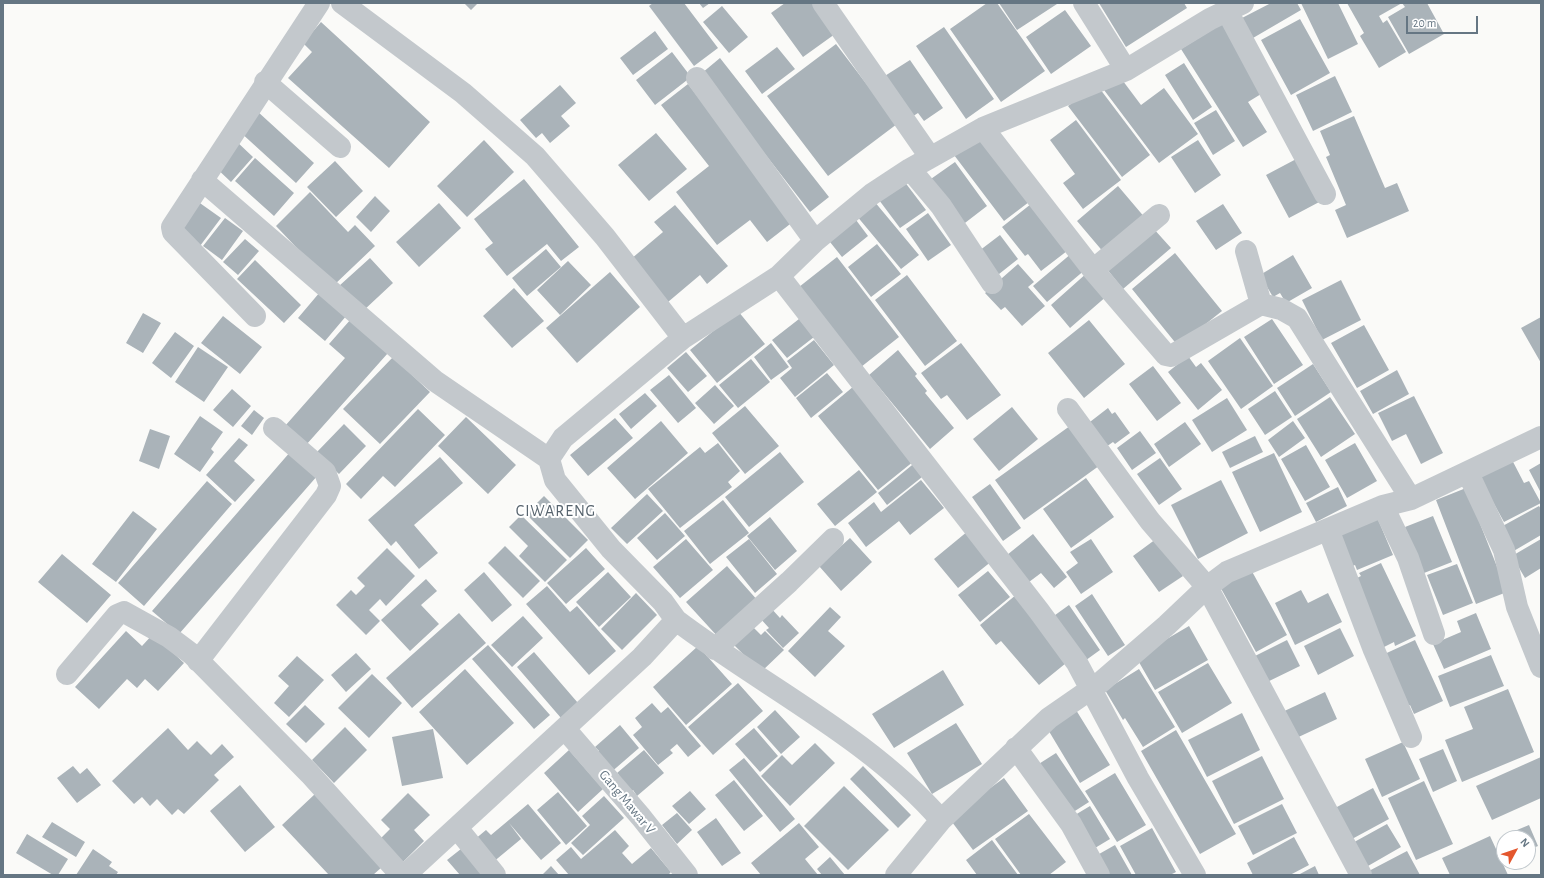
<!DOCTYPE html>
<html>
<head>
<meta charset="utf-8">
<style>
	body { margin:0 }
	#map { position:relative; width:1544px; height:878px; overflow:hidden; background:#fafaf8; font-family:"Alegreya Sans",sans-serif }
	canvas { display:block }
	.frame { position:absolute; inset:0; border:4px solid #657683; pointer-events:none }
	.north { position:absolute; left:1496px; top:830px; width:40px; height:40px; box-sizing:border-box; background:#fff; border:1px solid #c1c8cd; border-radius:50%; rotate:50deg; font-size:11px; font-weight:700; line-height:16px; text-align:center; color:#657683 }
	.north::after { content:''; display:block; margin:auto; width:14px; height:18px; background:#e4572e; clip-path:polygon(50% 0,100% 100%,50% 72%,0 100%) }
	.scale { position:absolute; left:1406px; top:16px; width:72px; height:18px; box-sizing:border-box; border:2px solid #657683; border-top:0; padding-left:5px; font-size:12px; line-height:14px; white-space:nowrap; color:#657683; -webkit-text-stroke:3px #fff; paint-order:stroke }
</style>
</head>
<body>
<div id="map">
<canvas width="1544" height="878"></canvas>
<div class="frame"></div>
<div class="north">N</div>
<div class="scale">20 m</div>
</div>
<script>
const context = document.querySelector('canvas').getContext('2d');
context.lineJoin = 'round';
function fill(path, color) {
  context.fillStyle = color;
  context.fill(path, 'evenodd');
}
function trace(path, color, width, dash) {
  context.strokeStyle = color;
  context.lineWidth = width;
  context.lineCap = dash ? 'butt' : 'round';
  context.setLineDash(dash || []);
  context.stroke(path);
}
function write(font, color, halo, rows, align = 'center') {
  context.font = font + ' "Alegreya Sans",sans-serif';
  context.lineWidth = 4;
  context.setLineDash([]);
  context.textBaseline = 'middle';
  context.strokeStyle = halo;
  context.fillStyle = color;
  for (const [text, x, y, turn = 0] of rows) {
    context.save();
    context.translate(x, y);
    context.rotate((+turn || 0) * Math.PI / 180);
    context.textAlign = isNaN(turn) ? turn : align;
    if (halo) context.strokeText(text, 0, 0);
    context.fillText(text, 0, 0);
    context.restore();
  }
}
fill(new Path2D(`
	M464 3H478L471 10Z
	M653 3H684L718 48 694 66 649 6Z
	M699 3H710L703 8Z
	M785 3H813L835 34 803 57 771 13Z
	M987 3H997L1045 71 1001 102 950 29Z
	M999 3H1057V4L1017 30Z
	M1099 3H1184L1187 8 1126 47Z
	M1271 3H1297L1301 10 1253 38 1242 18Z
	M1301 3H1338L1358 44 1328 59Z
	M1347 3H1402L1379 16 1383 23 1387 20 1406 52 1379 68 1360 36 1364 33Z
	M1402 3H1427L1444 34 1409 54 1388 17 1405 7Z
	M722 6 748 37 729 53 703 22Z
	M1065 10 1091 46 1051 74 1026 37Z
	M1300 19 1330 73 1291 95 1261 40Z
	M321 22 430 122 389 168 288 78 312 52 303 43Z
	M1223 23 1266 91 1248 102 1267 132 1243 147 1181 49Z
	M944 27 994 99 966 119 916 46Z
	M655 31 668 49 633 75 620 58Z
	M836 44 897 124 828 176 767 96Z
	M777 47 795 69 762 94 745 71Z
	M672 52 691 77 655 105 636 80Z
	M720 58 829 197 810 212 702 73Z
	M910 60 943 108 924 121 918 113 907 120 880 79Z
	M1184 63 1212 107 1193 120 1165 75Z
	M1335 76 1352 112 1313 131 1296 95Z
	M1120 77 1141 105 1164 88 1198 134 1159 163 1104 90Z
	M688 84 794 221 767 242 750 220 717 245 676 192 709 166 661 105Z
	M560 85 576 103 561 116 570 126 550 143 542 133 536 138 520 120Z
	M1097 85 1150 155 1122 177 1068 106Z
	M1216 110 1235 141 1213 155 1194 123Z
	M257 111 314 163 296 183 239 131Z
	M1354 116 1385 188 1397 183 1409 211 1347 238 1335 210 1346 205 1326 157 1330 155 1320 131Z
	M1076 120 1121 180 1083 209 1063 183 1075 174 1050 140Z
	M656 133 687 169 649 201 618 165Z
	M979 136 1029 202 1004 221 954 155Z
	M235 140 253 157 231 182 213 165Z
	M484 140 514 172 467 217 437 186Z
	M1198 140 1221 175 1195 193 1171 157Z
	M1300 157 1323 200 1289 218 1266 175Z
	M255 158 294 193 274 216 235 181Z
	M335 161 363 191 336 217 307 187Z
	M955 162 987 206 961 226 928 181Z
	M524 179 579 247 561 261 547 244 507 276 485 249 493 243 474 219Z
	M904 181 926 210 900 228 879 200Z
	M1118 186 1146 219 1105 254 1077 221Z
	M310 192 348 232 355 225 375 246 333 286 276 226Z
	M375 196 390 211 371 232 356 217Z
	M197 201 221 218 200 246 177 228Z
	M874 201 919 255 901 269 856 215Z
	M439 203 461 228 419 267 396 242Z
	M1031 204 1067 251 1041 271 1028 254 1025 256 1002 227Z
	M1223 204 1242 233 1216 250 1196 221Z
	M675 205 728 266 707 284 700 275 668 302 631 259 663 232 654 222Z
	M928 213 951 245 928 261 906 229Z
	M853 216 868 236 842 257 826 237Z
	M225 218 243 231 222 260 203 246Z
	M1153 228 1171 248 1123 289 1106 268Z
	M1000 235 1018 259 994 278 975 254Z
	M245 239 259 251 238 275 223 262Z
	M877 244 901 274 871 297 848 267Z
	M546 249 561 267 527 296 512 278Z
	M1072 253 1086 269 1047 302 1033 286Z
	M1175 253 1222 311 1178 346 1132 289Z
	M1293 255 1312 288 1286 303 1280 293 1273 297 1260 275Z
	M837 257 899 337 861 367 799 287Z
	M370 258 393 283 363 311 339 286Z
	M255 260 301 305 284 323 237 279Z
	M568 261 591 285 560 315 537 290Z
	M1018 264 1034 282 1028 287 1045 306 1022 326 1005 307 1001 310 985 293Z
	M610 272 640 307 577 363 546 328Z
	M1088 272 1108 295 1070 328 1051 305Z
	M907 275 957 341 925 366 875 300Z
	M1341 280 1361 320 1322 340 1302 300Z
	M514 288 544 321 512 348 483 316Z
	M320 292 347 315 325 341 298 318Z
	M738 311 765 344 717 383 690 350Z
	M143 313 161 323 143 353 126 343Z
	M223 316 262 347 240 374 201 343Z
	M1541 317V363L1521 328Z
	M351 319 388 353 306 445 285 426 345 358 329 344Z
	M799 319 814 337 787 358 772 340Z
	M1272 319 1303 365 1274 384 1244 337Z
	M1089 320 1125 364 1084 398 1048 353Z
	M1364 325 1389 370 1357 388 1331 343Z
	M175 332 194 346 171 378 152 363Z
	M1240 338 1273 386 1241 409 1208 361Z
	M814 340 834 365 795 397 780 378 792 368 787 361Z
	M771 343 789 367 771 380 754 357Z
	M961 343 1001 395 967 420 947 395 941 399 921 373Z
	M198 347 228 367 204 402 175 382Z
	M898 350 917 374 915 376 927 391 925 393 954 428 930 449 869 375Z
	M686 352 707 376 688 392 667 368Z
	M1188 356 1196 367 1201 363 1222 390 1198 410 1168 372Z
	M393 357 430 392 380 444 343 409Z
	M751 359 770 382 738 408 719 385Z
	M1313 364 1331 392 1295 416 1277 388Z
	M1153 366 1181 403 1157 421 1129 384Z
	M1397 370 1409 394 1373 414 1360 391Z
	M827 373 843 392 811 418 796 398Z
	M669 375 696 408 678 423 650 390Z
	M715 385 734 406 714 424 695 403Z
	M854 386 914 461 878 490 818 416Z
	M232 389 251 406 233 427 213 410Z
	M1275 391 1292 417 1265 435 1248 409Z
	M645 393 657 406 631 429 619 414Z
	M1414 396 1443 453 1421 464 1406 434 1392 441 1378 413Z
	M1330 397 1355 434 1321 457 1297 419Z
	M1227 398 1247 430 1212 452 1192 420Z
	M745 406 779 446 745 474 712 433Z
	M1012 407 1038 439 999 471 973 439Z
	M1108 408 1112 414 1115 412 1130 433 1115 444 1113 442 1103 449 1086 425Z
	M418 409 445 435 395 487 383 476 361 499 346 484Z
	M254 410 264 418 252 435 241 426Z
	M200 416 223 432 211 449 214 452 200 472 174 454Z
	M466 417 516 465 488 494 438 446Z
	M615 418 633 438 588 476 570 455Z
	M661 421 688 453 635 499 607 468Z
	M1293 421 1305 438 1279 457 1268 440Z
	M1185 422 1201 444 1169 467 1154 444Z
	M1074 423 1103 463 1024 520 995 480Z
	M344 424 366 446 339 474 316 453Z
	M150 429 170 436 159 469 139 461Z
	M1140 431 1156 453 1132 470 1117 448Z
	M1255 436 1263 452 1230 468 1222 452Z
	M239 438 248 445 234 461 255 480 235 502 206 475Z
	M718 443 740 471 728 482 732 487 680 528 648 489 700 447 705 453Z
	M1355 443 1377 481 1347 498 1325 460Z
	M1306 445 1330 487 1305 501 1281 459Z
	M291 451 318 475 179 634 152 611Z
	M780 452 804 482 749 527 725 497Z
	M1274 453 1302 512 1260 532 1232 472Z
	M1510 456 1524 483 1529 481 1541 503 1504 522 1477 473Z
	M440 457 463 483 414 525 438 553 419 569 396 541 391 546 368 520Z
	M1160 458 1182 489 1159 505 1137 474Z
	M917 461 927 473 887 505 878 493Z
	M1541 463V493L1529 470Z
	M859 470 877 492 835 526 817 504Z
	M1086 478 1114 517 1071 548 1043 509Z
	M921 480 944 508 910 535 899 521 866 547 848 523 874 502 881 512Z
	M1221 480 1248 533 1198 559 1171 505Z
	M207 481 232 504 144 606 118 583Z
	M990 484 1021 528 1003 541 972 497Z
	M1338 487 1347 506 1316 522 1306 503Z
	M1466 488 1507 592 1476 604 1436 500Z
	M647 494 663 511 627 544 611 528Z
	M544 496 588 540 570 558 526 514Z
	M723 500 749 533 710 564 684 531Z
	M1539 506 1541 509V535L1512 552 1499 528Z
	M133 511 157 529 116 582 92 564Z
	M665 513 685 536 657 560 637 538Z
	M521 515 567 560 545 582 519 556 528 546 509 527Z
	M1433 516 1452 562 1424 573 1405 527Z
	M770 517 797 551 775 570 747 536Z
	M1377 517 1393 555 1357 570 1355 565 1348 568 1334 534Z
	M968 531 992 561 958 588 934 559Z
	M1033 534 1067 577 1054 588 1041 573 1029 582 1007 555Z
	M850 538 872 562 841 591 819 566Z
	M686 539 713 570 680 598 653 567Z
	M749 539 777 574 755 593 726 557Z
	M1091 539 1113 572 1081 594 1066 572 1078 563 1070 552Z
	M1156 539 1183 576 1159 592 1133 556Z
	M1541 539V568L1525 578 1512 556Z
	M505 546 540 581 523 598 488 563Z
	M387 548 415 576 386 606 380 599 369 610 380 621 366 635 336 605 351 590 356 595 365 586 357 578Z
	M586 548 605 569 566 604 547 583Z
	M62 554 111 595 87 623 38 582Z
	M1381 563 1416 636 1395 646 1394 642 1384 647 1353 580 1361 576 1359 573Z
	M1457 564 1473 603 1443 615 1427 575Z
	M727 566 759 602 719 638 686 602Z
	M1249 566 1287 635 1256 652 1218 583Z
	M988 571 1010 597 980 622 958 595Z
	M484 572 512 605 492 622 464 590Z
	M608 572 631 597 599 627 576 602Z
	M426 579 437 591 421 605 439 624 410 651 381 620Z
	M547 586 570 612 577 606 616 651 589 675 526 604Z
	M1301 590 1308 603 1328 593 1342 622 1295 645 1275 603Z
	M636 593 657 615 622 650 601 629Z
	M1017 594 1071 659 1039 685 1001 641 996 645 980 625Z
	M1092 594 1125 645 1108 656 1075 606Z
	M1069 605 1100 650 1082 663 1051 618Z
	M770 607 780 618 782 615 799 633 783 648 766 630 769 628 759 617Z
	M830 607 841 617 828 631 845 646 815 677 788 651Z
	M459 613 486 643 412 708 386 678Z
	M1476 613 1491 649 1444 669 1433 644 1461 632 1457 621Z
	M523 616 543 638 512 667 491 645Z
	M752 626 761 635 765 631 784 650 761 672 734 645Z
	M1189 626 1208 660 1155 690 1136 657Z
	M1340 628 1354 656 1318 675 1304 646Z
	M126 631 142 646 153 634 184 663 158 691 145 679 137 688 127 679 99 709 75 687Z
	M1287 640 1300 666 1261 685 1249 659Z
	M1415 640 1443 701 1414 714 1410 705 1402 709 1378 657Z
	M488 645 550 715 534 729 472 659Z
	M698 646 732 684 686 725 653 687Z
	M534 652 578 703 561 718 517 667Z
	M356 653 371 669 346 692 331 675Z
	M1491 655 1504 686 1450 707 1438 676Z
	M297 656 324 680 289 717 274 703 289 686 278 676Z
	M1208 663 1232 703 1182 733 1158 692Z
	M465 669 514 723 467 765 419 712Z
	M1139 669 1175 727 1143 747 1125 718 1123 720 1105 690Z
	M943 670 964 705 894 748 872 714Z
	M372 674 402 703 369 738 338 708Z
	M738 683 763 711 713 755 688 727Z
	M1508 689 1534 752 1462 782 1445 740 1473 729 1464 707Z
	M1325 692 1337 719 1290 741 1278 714Z
	M652 703 661 713 668 707 701 746 688 757 677 744 670 750 673 753 658 765 633 735 642 727 635 718Z
	M305 705 325 724 306 743 286 724Z
	M775 710 800 737 781 754 757 727Z
	M1076 710 1110 765 1080 783 1047 728Z
	M1242 713 1260 750 1207 777 1188 740Z
	M956 723 982 764 932 794 907 753Z
	M620 725 639 748 609 774 594 756 599 751 595 747Z
	M345 727 367 750 334 783 312 760Z
	M168 728 188 750 197 741 211 755 222 744 234 757 214 775 219 780 184 814 178 809 172 815 157 799 150 806 142 797 134 804 112 781Z
	M754 728 778 756 760 772 735 744Z
	M433 729 443 778 402 786 392 737Z
	M1176 730 1236 834 1200 854 1141 751Z
	M1403 742 1420 779 1382 797 1365 759Z
	M815 743 835 763 790 806 761 776 782 755 792 765Z
	M1443 749 1457 781 1433 792 1419 759Z
	M569 750 603 789 578 812 544 773Z
	M644 750 664 773 637 796 633 790 626 796 613 780 619 775 617 773Z
	M1056 753 1089 802 1067 816 1034 767Z
	M1262 756 1284 799 1234 824 1212 781Z
	M1541 757V798L1492 820 1476 786Z
	M744 758 795 819 780 832 729 770Z
	M73 766 80 774 87 768 101 785 77 803 57 778Z
	M863 766 911 815 898 828 850 779Z
	M1115 773 1146 825 1117 842 1085 791Z
	M1004 778 1028 811 973 850 949 818Z
	M734 780 763 816 744 831 715 795Z
	M1424 781 1453 844 1416 860 1388 798Z
	M240 785 275 827 245 852 210 811Z
	M844 786 889 830 848 870 804 826Z
	M1373 788 1389 819 1352 839 1335 808Z
	M690 791 706 809 689 824 672 806Z
	M558 792 587 826 566 845 537 810Z
	M408 793 430 815 414 830 424 841 403 862 380 839 390 829 381 820Z
	M315 794 382 867 373 875H329L282 825Z
	M604 796 624 818 583 855 571 843 590 825 582 816Z
	M528 804 561 843 541 860 509 823 521 839 492 863 474 840 486 830 491 835Z
	M1282 804 1297 833 1253 855 1238 826Z
	M1090 806 1110 839 1090 851 1070 818Z
	M677 813 692 830 677 844 662 825Z
	M1029 814 1066 862 1049 875H1021L995 839Z
	M716 818 741 853 722 866 697 832Z
	M52 822 85 842 76 857 42 837Z
	M799 823 819 847 805 859 818 875H761L751 863Z
	M1387 824 1401 847 1361 870 1347 846Z
	M1529 825 1538 846 1528 850V838H1506L1505 835Z
	M1152 828 1176 872 1170 875H1136L1120 846Z
	M615 830 629 846 622 853 632 864 651 848 671 872 668 875H569L556 860 571 847 581 859Z
	M27 834 68 859 58 875H53L16 853Z
	M1490 836 1508 875H1450L1442 858Z
	M1294 837 1309 865 1290 875H1253L1247 863Z
	M992 840 1018 875H977L966 860Z
	M466 845 491 875H460L447 860Z
	M1115 845 1132 875H1102L1092 858Z
	M93 849 112 862 109 866 118 872 116 875H76Z
	M1407 851 1420 875H1366L1365 873Z
	M830 857 845 875H822L817 869Z
	M551 866 559 875H542Z
	M1315 866 1319 875H1298Z`), '#aab3b9');
trace(new Path2D(`
	M342 3 463 93 535 156 605 237 683 338
	M823 3 930 157
	M1084 3 1126 70
	M1227 11 1325 194
	M697 78 815 241
	M265 82 340 147
	M983 128 1093 270 1166 355 1171 356 1261 304 1281 309 1297 318 1411 499
	M910 169 941 206 992 283
	M202 180 435 381 549 459
	M1246 251 1261 304
	M1093 270 1159 215
	M779 276 1039 611 1077 663 1138 778 1195 875
	M255 316 173 232 172 227 319 3
	M1068 409 1150 521 1207 587 1361 875
	M1468 473 1504 550 1517 607 1541 667
	M1383 506 1408 558 1434 634
	M1328 529 1374 650 1411 737
	M676 620C763 686 870 738 941 820
	M715 649 789 582 833 539
	M198 661 326 495 330 486 325 472 274 428
	M67 674 117 615 124 612 169 637 193 655 310 774 401 875
	M565 729 641 817 687 875
	M1016 748 1071 824 1099 875
	M457 828 495 875
	M405 875 642 657 676 620 663 602 611 549 555 480 549 459 563 438 683 338 779 276 815 241 872 194 910 169 983 128 1126 70 1210 19 1243 3
	M896 875 941 820 1049 718 1101 682 1167 625 1207 587 1227 572 1383 506 1411 499 1541 437`), '#c3c8cc', 22);
write('14px', '#657683', '#fff', [
	["Gang Mawar V",627,802,50]
]);
context.letterSpacing = '1px';
write('16px', '#57646e', '#fff', [
	["CIWARENG",556,511]
]);
context.letterSpacing = '0px';
</script>
</body>
</html>
